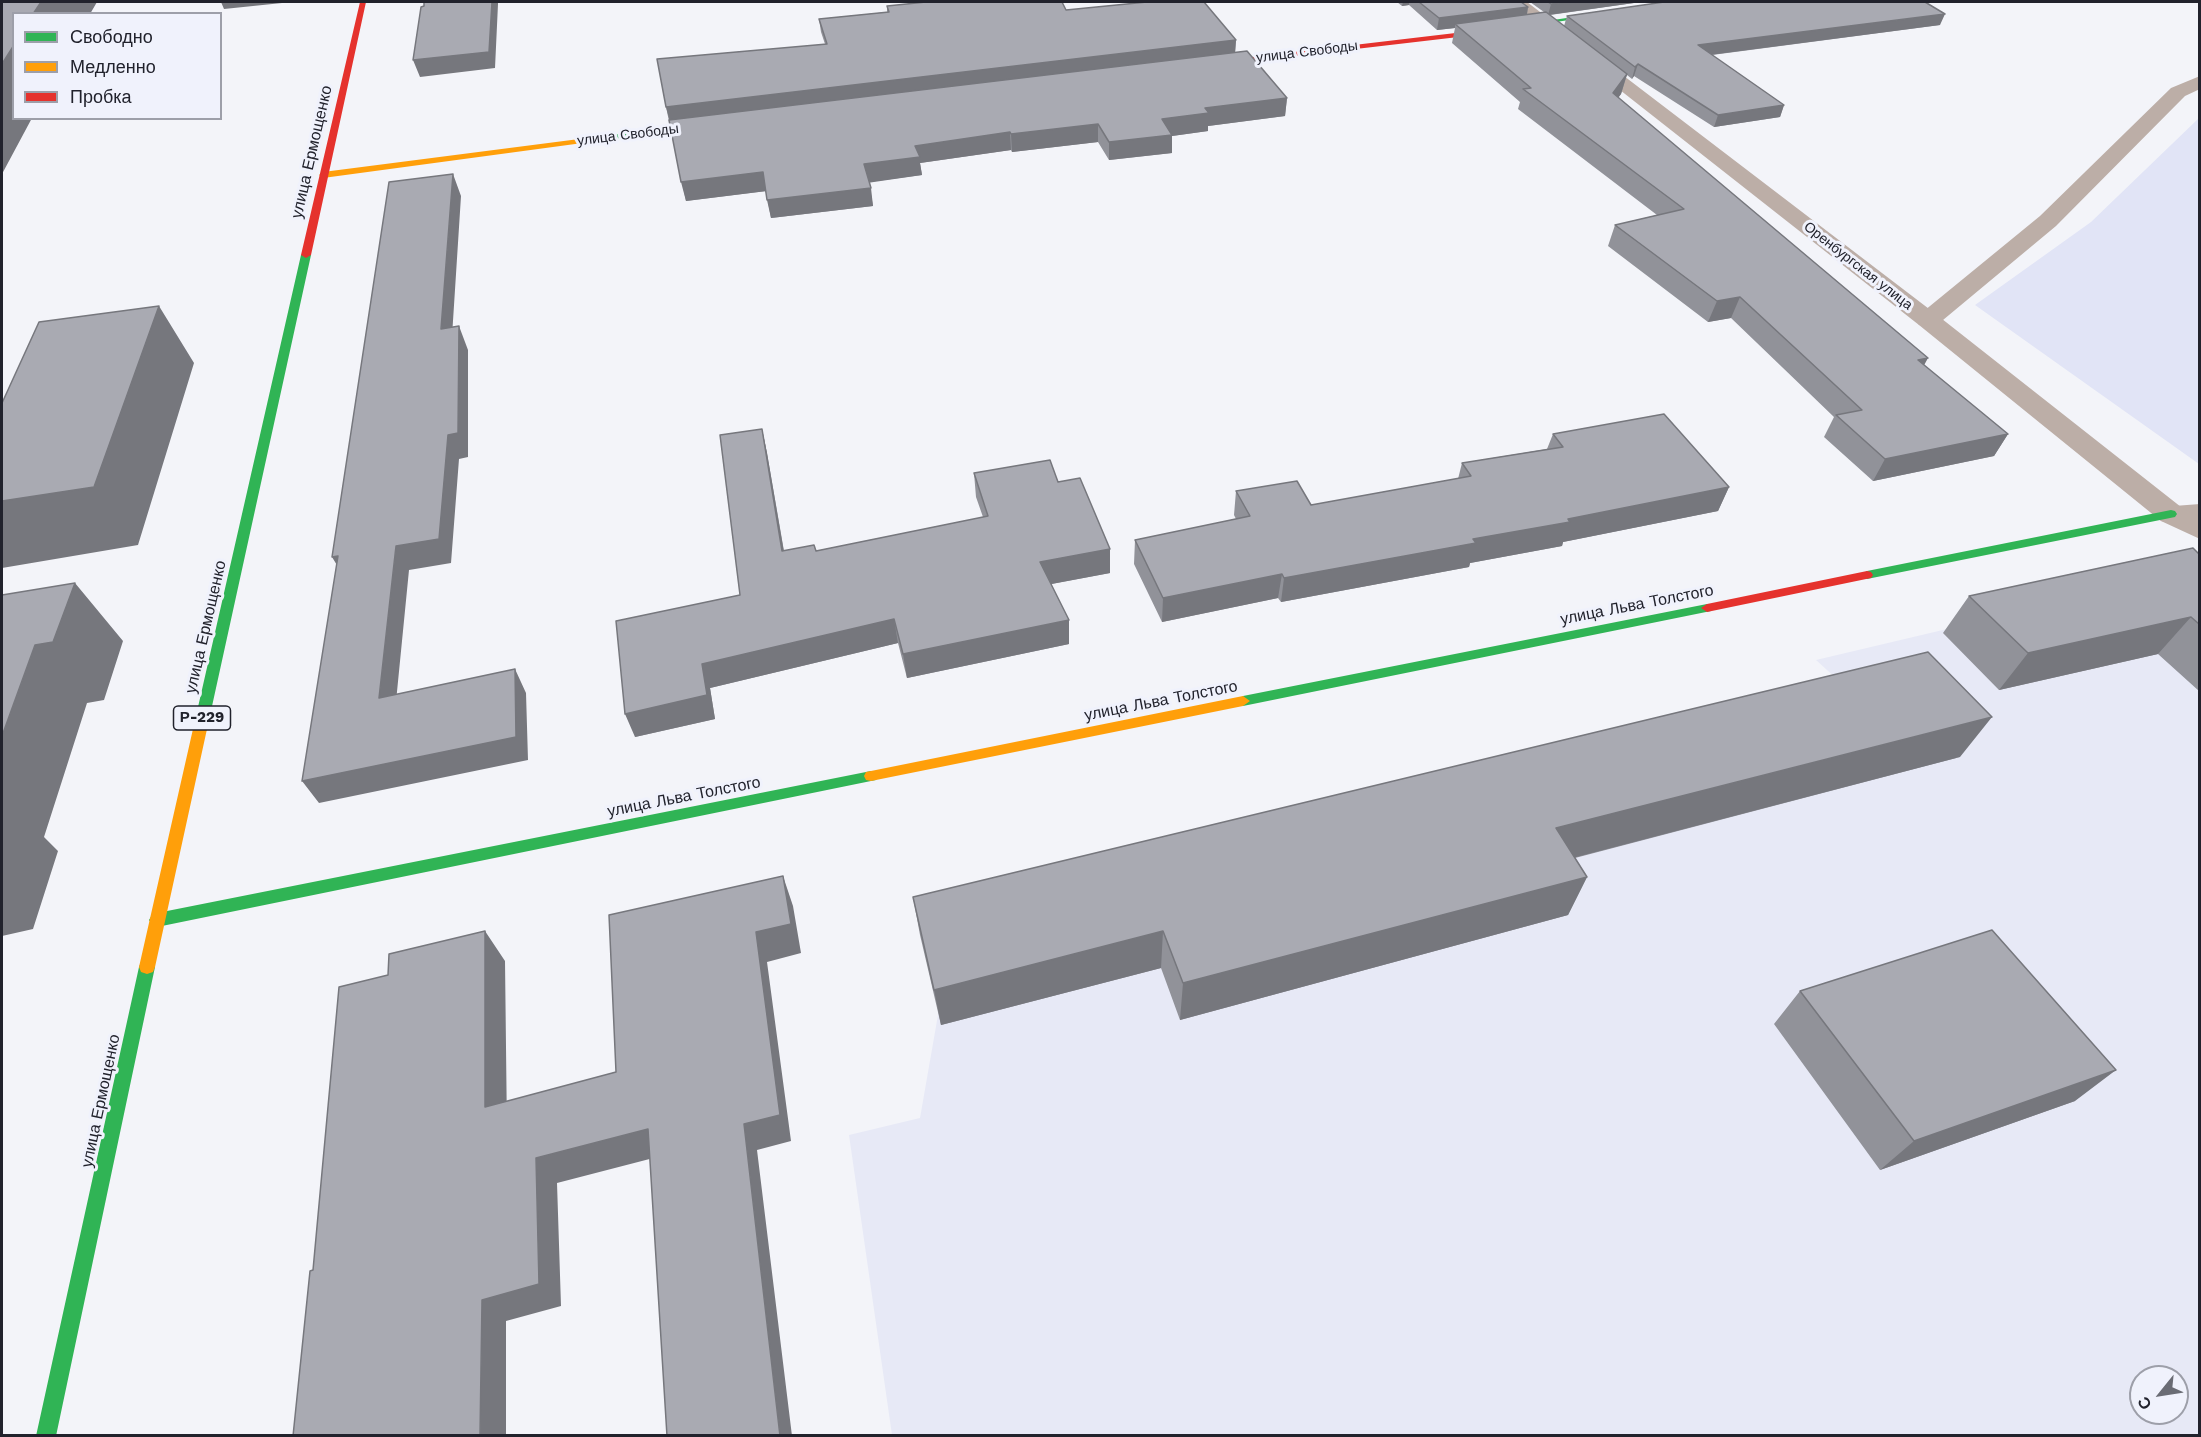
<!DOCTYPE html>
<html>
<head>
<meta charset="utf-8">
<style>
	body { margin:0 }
	#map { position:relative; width:2201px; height:1437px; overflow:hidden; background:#f3f4f9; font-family:"Work Sans",sans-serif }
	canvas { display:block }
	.frame { position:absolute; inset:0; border:3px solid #21222c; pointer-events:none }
	.legend { position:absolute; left:12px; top:12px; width:210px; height:108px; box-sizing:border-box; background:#f0f2fc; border:2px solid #9d9fa9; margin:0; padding:8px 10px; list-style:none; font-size:18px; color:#21222c }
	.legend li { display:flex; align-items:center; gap:12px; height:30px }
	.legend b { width:30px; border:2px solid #9d9fa9 }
	.north { position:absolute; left:2129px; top:1365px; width:60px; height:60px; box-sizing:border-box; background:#f0f2fc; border:2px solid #9d9fa9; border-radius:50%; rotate:240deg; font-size:16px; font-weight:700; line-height:24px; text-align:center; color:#21222c }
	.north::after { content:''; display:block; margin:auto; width:21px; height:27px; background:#6a6c74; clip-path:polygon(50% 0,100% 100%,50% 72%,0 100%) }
</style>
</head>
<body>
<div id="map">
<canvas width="2201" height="1437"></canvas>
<div class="frame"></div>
<ul class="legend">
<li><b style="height:8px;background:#30b455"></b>Свободно</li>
<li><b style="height:8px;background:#ff9f0a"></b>Медленно</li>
<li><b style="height:8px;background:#e5322d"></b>Пробка</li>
</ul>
<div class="north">С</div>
</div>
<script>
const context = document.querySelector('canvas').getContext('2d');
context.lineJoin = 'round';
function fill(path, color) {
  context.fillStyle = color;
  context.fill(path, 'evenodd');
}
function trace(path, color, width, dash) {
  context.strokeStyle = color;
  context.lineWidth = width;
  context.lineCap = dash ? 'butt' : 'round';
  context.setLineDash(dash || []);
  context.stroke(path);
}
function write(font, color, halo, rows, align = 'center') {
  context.font = font + ' "Work Sans",sans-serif';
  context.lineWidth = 6;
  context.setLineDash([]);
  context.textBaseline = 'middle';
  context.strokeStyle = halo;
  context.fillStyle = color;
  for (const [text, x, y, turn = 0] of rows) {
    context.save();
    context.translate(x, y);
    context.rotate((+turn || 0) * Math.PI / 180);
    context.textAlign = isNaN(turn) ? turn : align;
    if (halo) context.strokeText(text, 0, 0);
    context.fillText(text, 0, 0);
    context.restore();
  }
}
fill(new Path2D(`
	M2188 572 2199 581V1435H892L849 1135 920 1118 960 889 1838 680 1816 660ZM2141 1377H2177V1413H2141Z`), '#e7e9f6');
fill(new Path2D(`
	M2199 118V464L1975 305 2091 222Z`), '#e1e4f6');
fill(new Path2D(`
	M2200 76V89L2185 96 2056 226 1937 325 1928 327 1919 325 1916 320 1919 315 2040 216 2171 88Z
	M2200 504V522L2171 523 2161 521 2157 514 2161 507Z`), '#bcaea7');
fill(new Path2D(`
	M1508 2H1527L1937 315 2181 507 2200 517V539L2161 521 1919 325Z`), '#bcaea7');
fill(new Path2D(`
	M1673 2H1687L1464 36 1460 34Z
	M715 123 719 125 718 127 587 142 583 140 587 138Z
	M306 252 311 255 207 729 205 733H195L193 729 301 255Z
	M2171 510 2175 511 2177 514 2175 517 1867 579 1861 575 1867 571Z
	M1707 604 1711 605 1713 608 1711 611 1243 706 1236 701 1243 696Z
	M871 771 876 772 878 776 876 780 871 781 157 927 152 925 149 920 152 915 157 913Z
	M147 960 153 962 155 967 56 1436H36L139 967 141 962Z`), '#30b455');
fill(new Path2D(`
	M587 138 591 140 590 142 323 178 319 175 323 172Z
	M1243 696 1250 701 1243 706 871 781 866 780 864 776 866 772 871 771Z
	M200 724 205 725 207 729 155 967 153 972 147 974 141 972 139 967 193 729 195 725Z`), '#ff9f0a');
fill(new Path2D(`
	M360 2H366L311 255 306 258 301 255Z
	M1464 32H1467V36L1210 66 1206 64 1210 62Z
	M1867 571 1871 572 1873 575 1871 578 1707 612 1701 608 1707 604Z`), '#e5322d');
fill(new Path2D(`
	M1397 2H1521L1528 7 1527 15 1544 12 1530 2H1641L1550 15 1564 26 1567 16 1940 25 1712 55 1784 105 1780 117 1714 127 1634 76 1632 79 1627 75 1621 94 1618 98 1924 365 2008 434 1994 456 1873 481 1824 437 1834 417 1731 318 1708 322 1608 246 1615 225 1657 215 1518 109 1520 102 1452 43 1455 28 1437 30 1409 5 1402 6Z
	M887 6 1066 10 1236 40 1235 52 1287 98 1285 116 1208 126V131L1172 136V153L1109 160 1098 142 1012 152 1011 150 920 163 922 175 869 182 873 206 771 218 766 191 686 201 666 107 825 44 821 32 819 19 887 12Z
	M762 429 767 453 784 551H816L983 517 976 497 974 473 1058 482 1110 549V573L1051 584 1069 644 907 678 898 643 710 688 715 719 635 737 740 595Z
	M1553 434 1729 487 1718 511 1563 542 1562 546 1470 563 1469 567 1281 602 1278 598 1162 622 1134 564 1135 540 1236 519 1234 515 1236 491 1311 505 1458 479 1462 463 1547 449Z
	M2199 554V691L2158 654 1999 690 1943 633 1969 596Z
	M1960 757 1575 858 1587 877 1568 915 1180 1020 1161 968 941 1025 920 935 913 897Z
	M1800 991 2075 1101 1880 1170 1774 1024Z`), '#919299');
fill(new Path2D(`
	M41 2H97L90 14H33Z
	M221 2H282V3L224 9Z
	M492 2H498V4L495 68 420 77 413 60Z
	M1403 2H1409V5L1402 6Z
	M1568 2H1641L1548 15 1551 4Z
	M1528 7 1526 19 1455 24V28L1437 30 1439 18Z
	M1945 14 1940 25 1694 57 1698 45Z
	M1236 40 1235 54 670 122 666 107Z
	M14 45V118H32L2 174V64Z
	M1638 64 1634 76 1632 79 1635 67Z
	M1627 74 1621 94 1607 113 1613 93Z
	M1287 98 1285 116 1208 126V131L1172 136V153L1109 160V142L1162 119 1205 108Z
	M1784 105 1780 117 1714 127 1718 115Z
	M1098 124V142L1012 152 1011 134Z
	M1010 132 1011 150 920 163 922 175 867 183 864 164 915 146Z
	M763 172 767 191 686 201 681 182Z
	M453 174 461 196 451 352 441 329Z
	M871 188 873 206 771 218 767 200Z
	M1740 297 1731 318 1708 322 1717 301Z
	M159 306 194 363 138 545 2 568V501Z
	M459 326 468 350V457L459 459 451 563 409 570 394 722 379 698 396 546Z
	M1928 358 1916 380 1918 360Z
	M762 429 767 453 788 576 782 551Z
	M2008 434 1994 456 1873 481 1885 459Z
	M1729 487 1718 511 1563 542 1562 546 1470 563 1469 567 1281 602 1284 578 1568 519Z
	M1110 549V573L1041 586 1040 562Z
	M338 556 346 580 332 557Z
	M1282 574 1278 598 1162 622 1163 598Z
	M75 583 123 641 104 700 87 703 44 837 58 851 33 929 2 936V736L35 645Z
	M2191 617 2158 654 1999 690 2028 653Z
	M894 619 898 643 710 688 715 719 635 737 625 714 702 664Z
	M1069 620V644L907 678 903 654Z
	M515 669 526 693 528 760 319 803 302 781Z
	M1992 717 1960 757 1538 867 1556 828Z
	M783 876 793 906 801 953 767 962 791 1141 757 1150 792 1436H780L744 1124 756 932Z
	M1587 877 1568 915 1180 1020 1183 983Z
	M485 931 505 961 507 1133 485 1107Z
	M1163 931 1161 968 941 1025 934 990Z
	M2116 1070 2075 1101 1880 1170 1914 1141Z
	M648 1129 665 1155 557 1183 561 1306 506 1321V1436H480L482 1300 536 1158Z`), '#76777d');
const building = new Path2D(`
	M2 2H41L33 14H14V45L2 64Z
	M424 2H492L489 52 413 60 421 7 424 6Z
	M926 2H1062L1066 10 1147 2H1204L1236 40 666 107 657 59 827 44 819 19 889 12 887 6Z
	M1419 2H1521L1528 7 1439 18Z
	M1548 2H1568L1551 4Z
	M1664 2H1925L1945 14 1698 45 1784 105 1718 115 1638 64 1635 67 1567 16Z
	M1546 12 1627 74 1613 93 1928 358 1918 360 2008 434 1885 459 1836 415 1862 410 1740 297 1717 301 1615 225 1684 209 1523 89 1531 88 1455 24Z
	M1247 51 1287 98 1205 108 1209 113 1162 119 1172 135 1109 142 1098 124 1011 134 1010 132 915 146 920 157 864 164 871 188 767 200 763 172 681 182 669 120Z
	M453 174 441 329 459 326 458 433 448 435 439 539 396 546 379 698 515 669 516 737 302 781 338 556 332 557 389 182Z
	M159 306 94 487 2 501V403L39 322Z
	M1664 414 1729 487 1568 519 1570 522 1473 539 1476 543 1284 578 1282 574 1163 598 1135 540 1250 516 1236 491 1297 481 1311 505 1471 476 1462 463 1563 447 1553 434Z
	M762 429 782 551 814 545 816 551 988 516 974 473 1050 460 1058 482 1080 478 1110 549 1040 562 1069 620 903 654 894 619 702 664 707 695 625 714 616 621 740 595 720 435Z
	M2193 548 2199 554V624L2191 617 2028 653 1969 596Z
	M75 583 53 642 35 645 2 736V595Z
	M1928 652 1992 717 1556 828 1587 877 1183 983 1163 931 934 990 913 897Z
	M783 876 791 924 756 932 780 1115 744 1124 780 1436H667L648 1129 536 1158 539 1284 482 1300 480 1436H293L310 1271 313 1270 339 987 388 975 389 954 485 931V1107L616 1072 609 915Z
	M1992 930 2116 1070 1914 1141 1800 991Z`);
fill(building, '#a9aab2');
trace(building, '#76777d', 1.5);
write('14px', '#21222c', '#f0f2fc', [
	["улица Свободы",1307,52,-7],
	["улица Свободы",628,135,-7],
	["Оренбургская улица",1858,266,38]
]);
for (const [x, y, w] of [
	[202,718,57]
]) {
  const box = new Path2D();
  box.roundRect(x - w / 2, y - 12, w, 24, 4.5);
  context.fillStyle = '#f0f2fc';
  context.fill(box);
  trace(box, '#21222c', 1.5);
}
write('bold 15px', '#21222c', null, [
	["Р-229",202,718]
]);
write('16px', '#21222c', '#f0f2fc', [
	["улица Ермощенко",312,152,-77],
	["улица Льва Толстого",1637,605,-11],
	["улица Ермощенко",206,627,-77],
	["улица Льва Толстого",1161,701,-11],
	["улица Льва Толстого",684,797,-11],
	["улица Ермощенко",101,1101,-78]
]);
</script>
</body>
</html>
